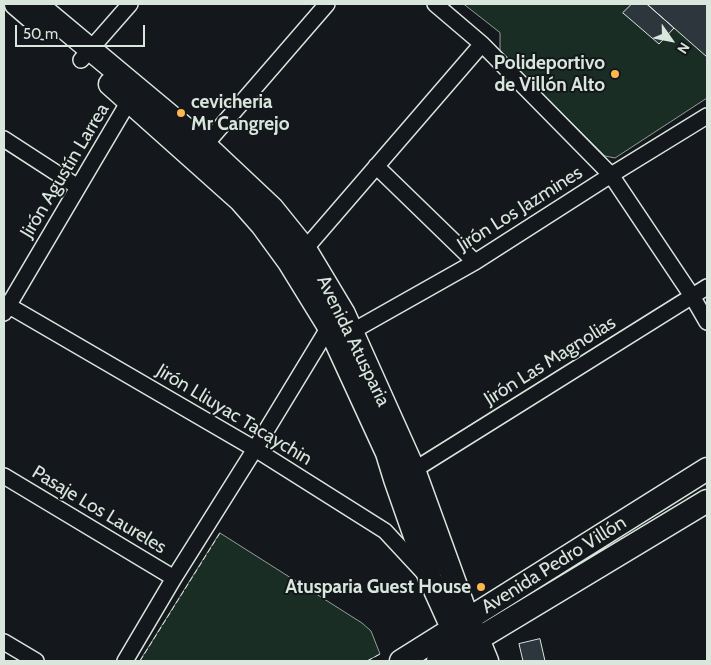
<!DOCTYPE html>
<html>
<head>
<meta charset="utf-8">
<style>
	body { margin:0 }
	#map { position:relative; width:711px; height:665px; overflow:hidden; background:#14181c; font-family:Cabin,sans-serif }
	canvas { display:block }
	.frame { position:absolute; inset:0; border:5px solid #d8e6dc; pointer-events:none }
	.north { position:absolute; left:646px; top:15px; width:50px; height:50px; -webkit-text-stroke:4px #14181c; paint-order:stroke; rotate:123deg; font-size:14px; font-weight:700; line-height:20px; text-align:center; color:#d8e6dc }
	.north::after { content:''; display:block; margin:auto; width:18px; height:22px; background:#d8e6dc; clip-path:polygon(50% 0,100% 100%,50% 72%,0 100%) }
	.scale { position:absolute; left:15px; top:25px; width:130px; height:22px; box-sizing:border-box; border:2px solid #d8e6dc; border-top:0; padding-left:6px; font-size:15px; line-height:18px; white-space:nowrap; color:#d8e6dc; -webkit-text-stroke:4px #14181c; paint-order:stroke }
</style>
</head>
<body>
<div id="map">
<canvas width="711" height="665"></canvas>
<div class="frame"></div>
<div class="north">N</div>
<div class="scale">50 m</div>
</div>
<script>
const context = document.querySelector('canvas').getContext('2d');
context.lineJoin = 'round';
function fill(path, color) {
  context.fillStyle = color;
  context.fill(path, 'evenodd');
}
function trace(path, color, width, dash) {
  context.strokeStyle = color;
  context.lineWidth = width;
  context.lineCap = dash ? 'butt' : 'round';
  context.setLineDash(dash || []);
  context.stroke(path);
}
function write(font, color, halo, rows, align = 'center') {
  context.font = font + ' Cabin,sans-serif';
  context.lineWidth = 4;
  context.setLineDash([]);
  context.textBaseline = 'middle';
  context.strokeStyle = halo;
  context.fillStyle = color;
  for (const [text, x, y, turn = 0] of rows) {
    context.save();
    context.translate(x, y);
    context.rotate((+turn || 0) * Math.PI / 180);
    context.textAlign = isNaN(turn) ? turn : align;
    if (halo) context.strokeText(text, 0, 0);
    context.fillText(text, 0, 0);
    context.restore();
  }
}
const green = new Path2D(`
	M464 4H707V98L615 158 605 156 500 51V33Z
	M220 533 362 623 371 631 380 654 367 661H140Z`);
fill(green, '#1a2d24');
trace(green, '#939e99', 1);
const building = new Path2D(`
	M632 4H647L674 28 659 44 623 13Z
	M647 4H707V57L674 28Z
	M540 639 545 661H523L519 644Z`);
fill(building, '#2c363c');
trace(building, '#d8e6dc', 1);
const minor = new Path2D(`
	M435 4 482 44 611 175 692 296 707 322
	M81 60 130 4
	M4 139 78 187
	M205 145 327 4
	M376 166 475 262
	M305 249 482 44
	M4 303 255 449 385 531 424 573
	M4 313 129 101
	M351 332 475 262 611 175 707 116
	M414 470 707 287
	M4 476 174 578
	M4 642 36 661
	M125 661 174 578 255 449 329 327`);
const secondary = new Path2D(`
	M16 4 44 28
	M36 4 205 145 272 208 305 249 344 314 414 470 468 619 478 639 487 661
	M110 84 240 200 262 225 289 262 329 327 387 453 395 479 430 579 467 661
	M401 661 707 469
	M438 661 478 639 707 501`);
trace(minor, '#d8e6dc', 18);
trace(secondary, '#d8e6dc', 25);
trace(minor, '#14181c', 15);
trace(secondary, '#14181c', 22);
trace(new Path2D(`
	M140 661 220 533
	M367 661 380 654`), '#d8e6dc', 1, [6, 2.5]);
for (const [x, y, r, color] of [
	[615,74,5,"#ffb74d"],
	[181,113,5,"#ffb74d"],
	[481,587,5,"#ffb74d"]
]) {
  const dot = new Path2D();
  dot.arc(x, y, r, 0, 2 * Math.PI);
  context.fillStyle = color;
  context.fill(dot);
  trace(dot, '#14181c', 2);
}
write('bold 19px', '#d8e6dc', '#14181c', [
	["Polideportivo",605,63],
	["de Villón Alto",605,85],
	["cevicheria",191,102,"left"],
	["Mr Cangrejo",191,124,"left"],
	["Atusparia Guest House",471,587]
], 'right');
write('19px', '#d8e6dc', '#14181c', [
	["Jirón Agustín Larrea",65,171,-59],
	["Jirón Los Jazmines",520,209,-32],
	["Avenida Atusparia",353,341,64],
	["Jirón Las Magnolias",550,361,-32],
	["Jirón Lliuyac Tacaychin",234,415,31],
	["Pasaje Los Laureles",99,510,31],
	["Avenida Pedro Villón",554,565,-32]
]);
</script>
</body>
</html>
